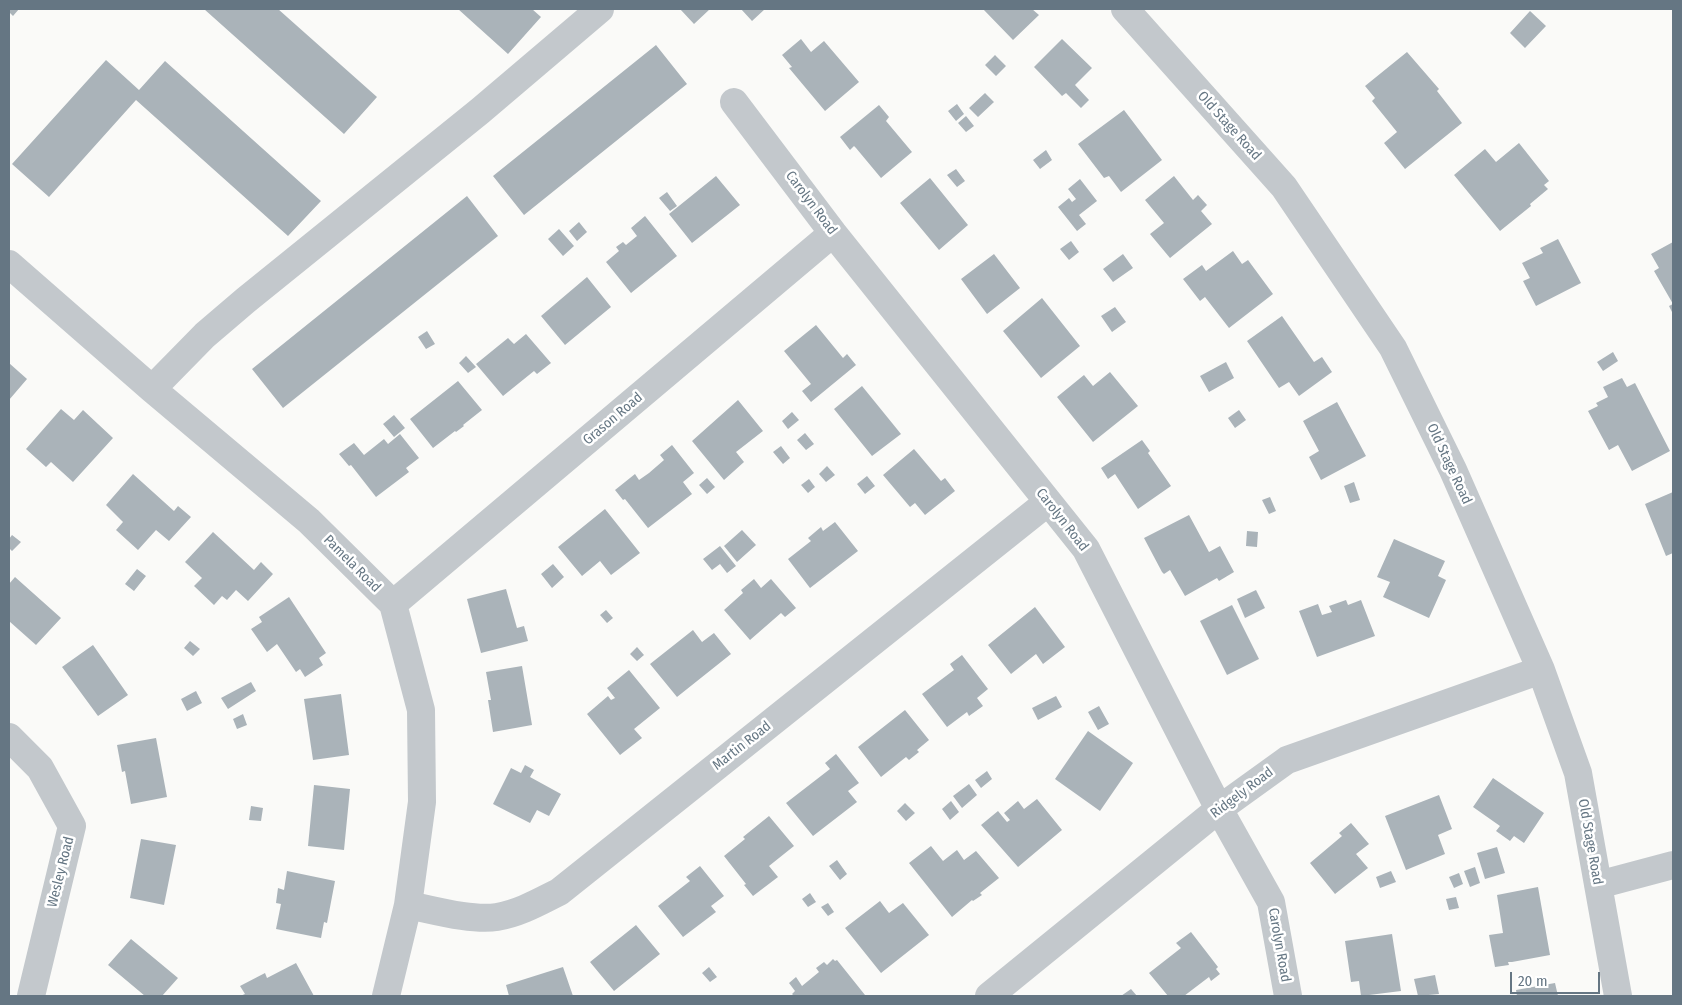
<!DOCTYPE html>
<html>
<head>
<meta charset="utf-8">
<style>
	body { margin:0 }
	#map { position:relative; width:1682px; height:1005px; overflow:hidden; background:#fafaf8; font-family:"Fira Sans Condensed",sans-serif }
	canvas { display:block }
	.frame { position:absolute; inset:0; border:10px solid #657683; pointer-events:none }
	.scale { position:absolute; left:1510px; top:972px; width:90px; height:22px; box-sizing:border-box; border:2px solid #657683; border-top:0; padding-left:6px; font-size:15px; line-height:18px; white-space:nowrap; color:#657683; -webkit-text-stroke:4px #fff; paint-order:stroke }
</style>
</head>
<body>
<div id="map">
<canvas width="1682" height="1005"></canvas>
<div class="frame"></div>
<div class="scale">20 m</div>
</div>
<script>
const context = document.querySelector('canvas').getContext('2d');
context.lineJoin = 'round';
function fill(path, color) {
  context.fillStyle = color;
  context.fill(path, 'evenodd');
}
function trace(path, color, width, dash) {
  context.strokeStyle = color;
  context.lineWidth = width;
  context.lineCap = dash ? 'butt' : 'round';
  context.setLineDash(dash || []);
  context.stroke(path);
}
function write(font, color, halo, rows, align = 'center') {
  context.font = font + ' "Fira Sans Condensed",sans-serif';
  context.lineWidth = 5;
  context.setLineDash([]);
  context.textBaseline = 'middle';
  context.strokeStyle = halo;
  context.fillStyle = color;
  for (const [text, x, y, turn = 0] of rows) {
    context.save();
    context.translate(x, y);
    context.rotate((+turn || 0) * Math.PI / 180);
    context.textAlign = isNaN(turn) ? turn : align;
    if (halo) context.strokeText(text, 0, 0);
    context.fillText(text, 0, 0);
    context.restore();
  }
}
fill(new Path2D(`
	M9 9H19L13 16 9 12Z
	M204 9H278L377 97 344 134Z
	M458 9H532L541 17 508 54Z
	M680 9H710L694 24Z
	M741 9H765L752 21Z
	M983 9H1032L1039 15 1013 40Z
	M1530 11 1546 26 1525 48 1510 33Z
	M801 39 811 52 824 41 859 82 825 111 789 68 792 67 782 55Z
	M1062 39 1092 68 1075 85 1089 100 1081 108 1066 93 1062 96 1034 67Z
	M656 45 687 84 524 215 493 176Z
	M1407 52 1439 89 1437 91 1462 123 1405 169 1384 143 1397 132 1372 101 1375 98 1365 86Z
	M995 55 1006 66 996 76 985 65Z
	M106 60 139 90 165 61 321 201 288 236 136 100 49 197 12 164Z
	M985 93 994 102 978 117 969 108Z
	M957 104 964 114 956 121 948 111Z
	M879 105 889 117 886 121 912 152 881 178 856 148 854 146 850 150 840 137Z
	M1124 110 1162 160 1121 192 1109 176 1104 178 1078 144Z
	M966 116 974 126 966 132 958 123Z
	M1519 143 1549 181 1544 185 1548 189 1530 204 1531 206 1500 231 1454 175 1485 149 1496 162Z
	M1046 150 1052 160 1040 169 1033 160Z
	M956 169 965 181 957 187 947 175Z
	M716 176 740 205 692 243 669 214Z
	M1174 176 1193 200 1198 195 1207 205 1201 211 1212 224 1170 258 1150 234 1164 223 1145 200Z
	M930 178 968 225 939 250 900 203Z
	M1080 179 1097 201 1079 215 1086 224 1077 231 1058 207 1069 198 1072 202 1076 199 1068 189Z
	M667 192 677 206 670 211 659 198Z
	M467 196 498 236 283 408 252 369Z
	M645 216 677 256 631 293 606 262 619 251 616 247 623 242 626 245 637 236 631 228Z
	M579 222 587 232 577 241 569 231Z
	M559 229 574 246 563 256 548 239Z
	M1558 239 1581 283 1536 306 1523 281 1530 278 1522 263 1543 253 1540 248Z
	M1071 241 1079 252 1069 260 1060 249Z
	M1673 242V314L1669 306 1673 304 1654 271 1659 268 1651 254Z
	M1233 251 1242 264 1248 260 1273 294 1229 328 1205 297 1200 301 1183 279 1202 265 1206 271Z
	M994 254 1020 288 987 314 961 279Z
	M1123 254 1133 268 1113 282 1103 269Z
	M587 277 611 307 565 345 541 316Z
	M1042 298 1080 346 1041 378 1003 331Z
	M1115 307 1126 322 1112 332 1101 316Z
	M1282 316 1314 362 1322 357 1332 372 1299 396 1289 382 1279 388 1247 341Z
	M816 325 843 358 847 354 856 365 811 402 802 391 811 384 784 351Z
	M427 331 435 344 426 349 418 337Z
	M526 334 551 363 537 374 534 371 503 396 476 364 508 338 514 344Z
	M1613 352 1618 361 1603 371 1597 362Z
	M466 356 476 367 468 373 459 363Z
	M1226 362 1234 378 1209 392 1200 376Z
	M9 363 27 379 9 400Z
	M1110 372 1138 406 1093 442 1057 397 1084 375 1093 386Z
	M1622 378 1627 387 1635 383 1670 451 1632 471 1618 445 1609 450 1588 411 1598 406 1596 403 1608 397 1603 387Z
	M458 381 482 410 463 425 464 426 456 432 455 431 433 448 410 419Z
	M862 386 901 434 872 456 834 409Z
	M738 400 763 431 736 452 744 462 724 480 692 441Z
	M1337 402 1366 456 1321 480 1309 457 1319 451 1303 421Z
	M61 409 74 420 83 410 113 438 73 482 51 462 46 467 26 449Z
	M1239 410 1246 420 1235 428 1228 418Z
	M792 412 799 420 788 429 782 421Z
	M394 415 405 428 394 437 383 424Z
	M805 433 814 444 806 450 797 440Z
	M400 434 419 458 406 468 409 472 376 497 351 465 349 466 339 454 354 443 364 455 384 439 388 444Z
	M1142 440 1150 451 1148 453 1171 486 1138 509 1115 474 1108 479 1101 468Z
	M672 445 694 473 683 482 692 494 648 528 625 499 623 500 615 490 635 474 639 480 649 473 664 460 660 455Z
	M781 446 790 458 783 464 773 452Z
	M914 449 941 481 945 478 955 491 925 515 915 503 910 507 883 475Z
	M827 466 835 475 826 482 819 474Z
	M133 474 174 511 178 506 191 517 169 541 156 530 138 550 116 530 123 522 106 505Z
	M867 476 875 486 865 494 857 484Z
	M707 478 715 487 707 494 699 485Z
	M809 479 815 487 808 493 801 485Z
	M1354 482 1360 500 1350 503 1344 486Z
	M1673 492V553L1666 556 1645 504Z
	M1270 497 1276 511 1269 514 1262 500Z
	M605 509 640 553 611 575 600 561 582 576 558 547Z
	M1189 515 1209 552 1220 546 1234 572 1219 581 1217 578 1185 596 1170 570 1164 574 1162 572 1144 538Z
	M835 522 858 551 810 588 788 559 811 541 808 538 821 527 823 531Z
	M742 530 756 545 737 562 724 546Z
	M1247 531 1258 532 1257 547 1246 546Z
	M213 532 254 570 261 562 273 574 248 601 236 590 227 600 222 596 214 605 194 586 202 578 185 562Z
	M12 535 21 542 12 551 9 548V539Z
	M1394 539 1445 561 1438 576 1446 580 1429 618 1383 597 1390 582 1377 577Z
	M720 546 736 566 727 573 720 564 712 570 703 559Z
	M553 564 564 577 552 588 541 574Z
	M137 569 146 576 134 591 125 584Z
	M15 577 61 618 36 645 9 621V584Z
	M754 579 761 588 771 579 796 608 785 617 781 613 750 640 724 610 743 593 741 590Z
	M506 589 517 628 524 626 528 641 481 653 467 599Z
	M1256 590 1265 608 1245 618 1237 599Z
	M289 597 326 653 319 658 323 665 305 677 300 669 296 672 277 644 267 652 251 629 262 622 259 617Z
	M1346 600 1348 605 1361 600 1375 636 1317 657 1299 611 1318 604 1322 615 1332 612 1329 606Z
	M1232 605 1259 659 1227 675 1200 621Z
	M1035 607 1065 647 1043 664 1036 654 1011 674 988 645Z
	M606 610 613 618 607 623 600 615Z
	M693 630 702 642 714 633 731 654 677 697 650 664Z
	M190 641 200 649 193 656 184 648Z
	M93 645 128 695 98 716 62 667Z
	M637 647 644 655 637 661 630 654Z
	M962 655 988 689 977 698 983 706 969 716 967 712 947 727 922 694 954 670 950 664Z
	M522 666 532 725 493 732 488 700H491L486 672Z
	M629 670 660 708 634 729 642 738 620 755 587 714 608 696 611 700 615 698 607 688Z
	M251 682 256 691 228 709 221 698Z
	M196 691 202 703 187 711 181 699Z
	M341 694 349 755 313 760 304 699Z
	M1056 696 1062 707 1038 720 1032 708Z
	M1099 706 1109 724 1098 730 1088 712Z
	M905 710 929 740 917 750 919 752 909 760 906 757 881 777 858 747Z
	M243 714 247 725 237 729 233 719Z
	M1088 731 1133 763 1100 811 1055 779Z
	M156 738 167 797 131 804 125 771 122 772 117 745Z
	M836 754 859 783 848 791 857 802 813 836 786 803 830 769 825 763Z
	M525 765 534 770 530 777 561 794 549 816 537 810 530 823 493 804 511 768 521 773Z
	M987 771 992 779 981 788 975 780Z
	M1493 778 1544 813 1524 843 1514 836 1510 841 1496 831 1500 826 1473 807Z
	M969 784 977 795 962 808 953 796Z
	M314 785 350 789 344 850 308 846Z
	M1439 795 1452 829 1438 835 1445 854 1406 870 1385 816Z
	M1037 799 1062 830 1018 867 981 825 998 811 1007 822 1010 820 1004 813 1018 801 1024 809Z
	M951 801 959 812 950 820 942 809Z
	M905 803 915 813 906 821 897 811Z
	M251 806 263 808 261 821 249 820Z
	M769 816 794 846 769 866 778 877 753 896 744 885 746 884 724 856 745 839 743 837Z
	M1351 823 1369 844 1356 854 1368 868 1335 894 1310 863 1342 836 1339 833Z
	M141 839 176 845 164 905 130 898Z
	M931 846 943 861 957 850 964 860 976 851 999 878 980 893 982 895 973 901 972 900 952 917 909 863Z
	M1497 847 1505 873 1485 879 1477 853Z
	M837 860 847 874 840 880 829 866Z
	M700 866 724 896 711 906 716 912 683 937 658 906 690 881 686 877Z
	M1475 867 1480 883 1470 887 1464 871Z
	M287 871 335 881 327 923 324 922 321 938 276 929 281 904 276 903 278 888 284 890Z
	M1391 871 1396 882 1380 888 1376 877Z
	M1459 873 1463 884 1454 888 1449 877Z
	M1538 887 1550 955 1512 962H1508L1509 965 1495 967 1489 935 1503 933 1497 895Z
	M810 893 816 902 808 907 802 899Z
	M1456 897 1459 908 1449 910 1446 899Z
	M880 901 889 913 903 903 929 935 881 973 845 928Z
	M828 903 834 912 828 916 821 907Z
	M636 925 660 954 614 991 590 962Z
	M1191 932 1218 967 1216 969 1220 974 1211 981 1209 977 1184 996H1168L1149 973 1181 948 1176 943Z
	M1392 934 1401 991 1361 996 1359 981 1351 982 1345 941Z
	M131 939 178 978 162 996H145L108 965Z
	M833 959 835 961 837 960 865 995 794 996 792 994 795 991 789 983 796 977 802 986 819 972 816 968 824 962 827 965Z
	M296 963 314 996H240L245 994 240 986 265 973 267 978Z
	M563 967 573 996H509L506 985Z
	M709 967 717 977 710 982 702 973Z
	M1435 975 1439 994 1418 996 1414 979Z
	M1555 983 1558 996H1517L1516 990Z
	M1131 989 1137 996H1121Z`), '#aab3b9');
trace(new Path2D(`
	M1125 9 1284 187 1393 348 1453 470 1541 670 1578 773 1618 996
	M734 102 833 233 1086 549 1219 809 1271 902 1288 996
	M9 264 152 389 309 521 393 604 421 710 422 802 408 905 386 996
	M152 389 205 335 246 300 480 111 600 9
	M393 604 833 233
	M9 737 40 768 72 826 31 996
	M1598 885 1673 865
	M408 905C433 910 472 921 497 917 520 913 539 902 559 892L1048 502
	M989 996 1219 809 1287 760 1541 670`), '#c3c8cc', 28);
write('14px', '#657683', '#fff', [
	["Old Stage Road",1229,126,48],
	["Carolyn Road",811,203,53],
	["Grason Road",613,419,-40],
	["Old Stage Road",1449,464,65],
	["Carolyn Road",1062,520,52],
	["Pamela Road",352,564,45],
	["Martin Road",742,746,-38],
	["Ridgely Road",1242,793,-37],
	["Old Stage Road",1590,842,80],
	["Wesley Road",61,872,-76],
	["Carolyn Road",1279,945,80]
]);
</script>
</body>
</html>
